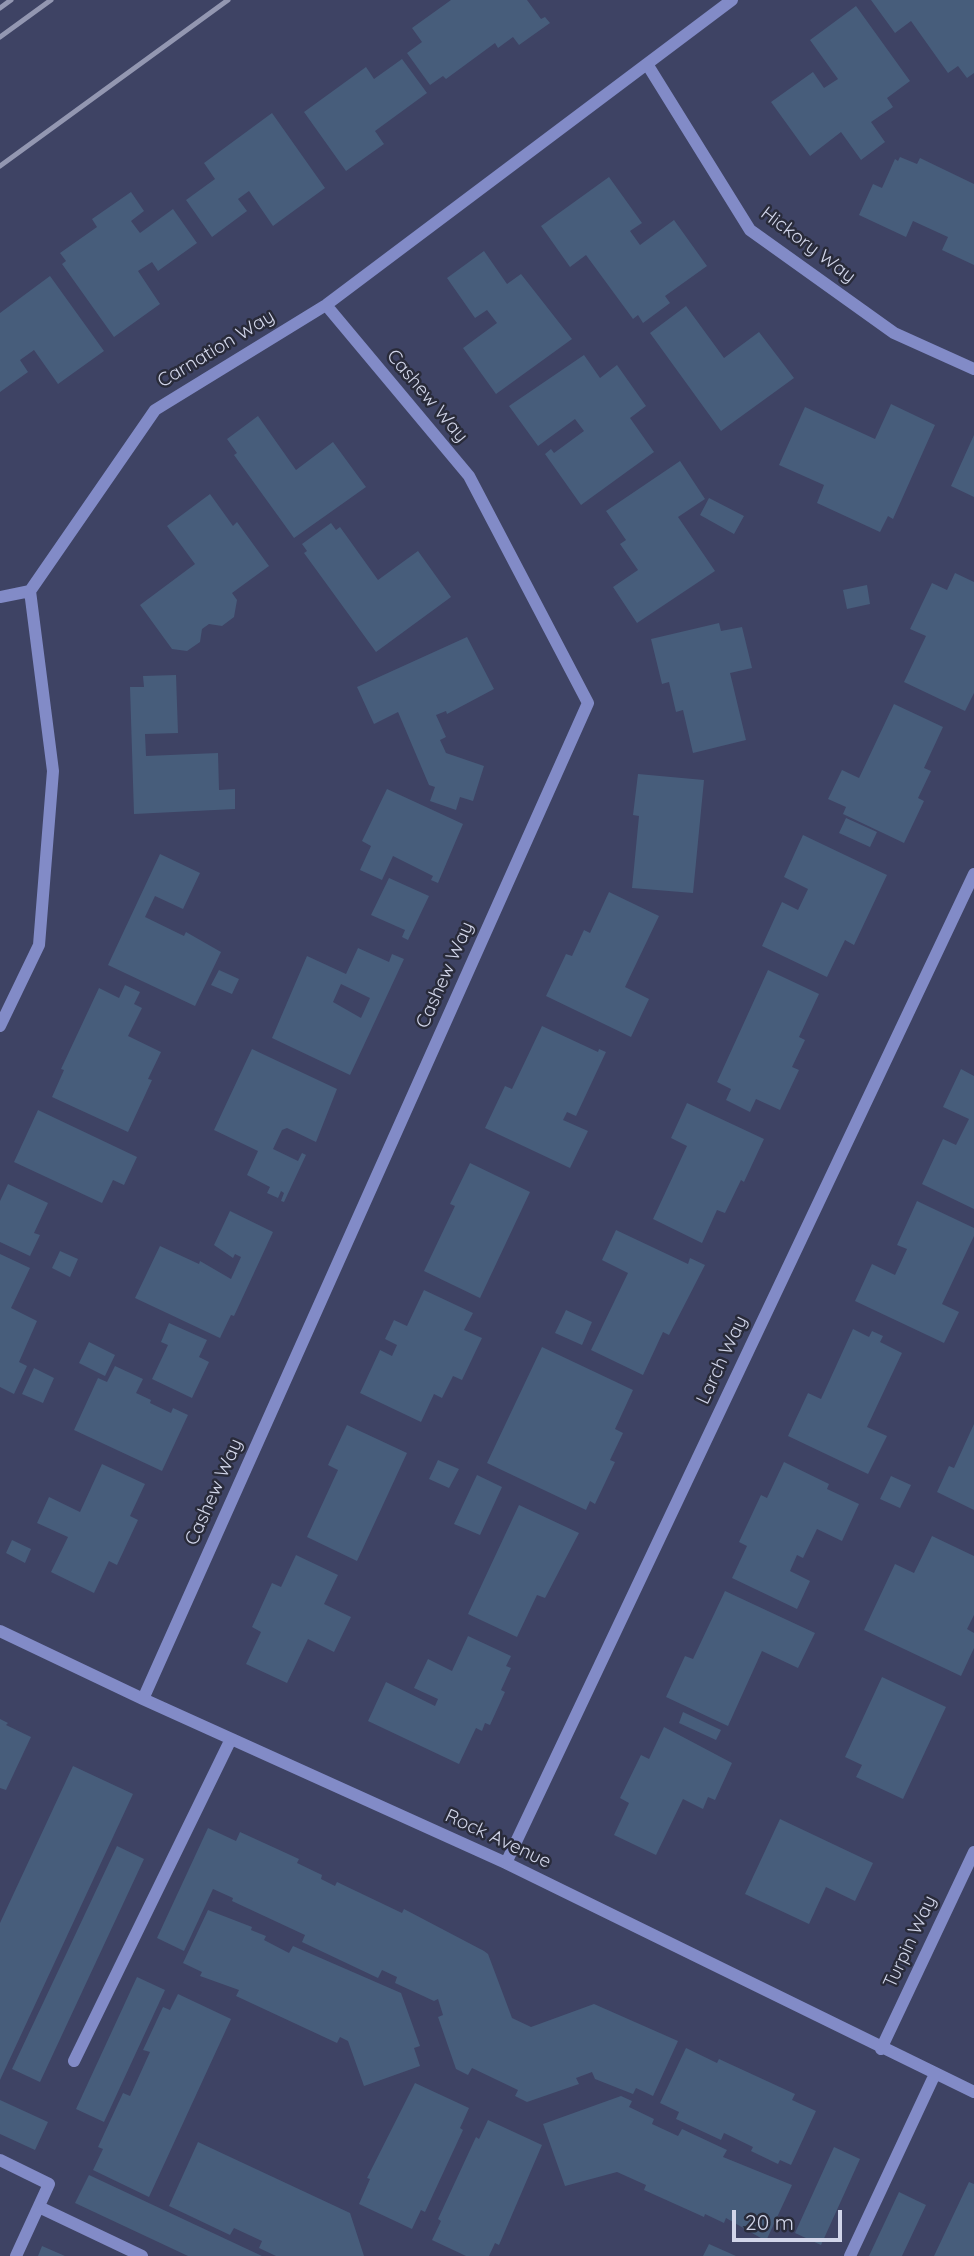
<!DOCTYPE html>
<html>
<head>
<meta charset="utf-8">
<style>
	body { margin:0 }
	#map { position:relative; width:974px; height:2256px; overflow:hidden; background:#3e4364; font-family:Quicksand,sans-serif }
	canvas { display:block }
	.scale { position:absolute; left:732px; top:2210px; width:110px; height:32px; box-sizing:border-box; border:4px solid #d1d5e9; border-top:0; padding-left:9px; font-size:21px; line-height:24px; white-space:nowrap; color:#d1d5e9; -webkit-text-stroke:5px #292b3a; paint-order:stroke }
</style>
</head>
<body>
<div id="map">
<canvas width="974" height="2256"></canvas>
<div class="scale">20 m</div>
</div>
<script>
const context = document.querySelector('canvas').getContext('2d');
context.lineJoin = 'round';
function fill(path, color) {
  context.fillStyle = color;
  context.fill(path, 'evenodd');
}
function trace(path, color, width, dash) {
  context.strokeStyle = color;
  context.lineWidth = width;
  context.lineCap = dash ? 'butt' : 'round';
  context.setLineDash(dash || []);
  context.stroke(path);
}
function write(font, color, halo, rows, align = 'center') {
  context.font = font + ' Quicksand,sans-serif';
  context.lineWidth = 5;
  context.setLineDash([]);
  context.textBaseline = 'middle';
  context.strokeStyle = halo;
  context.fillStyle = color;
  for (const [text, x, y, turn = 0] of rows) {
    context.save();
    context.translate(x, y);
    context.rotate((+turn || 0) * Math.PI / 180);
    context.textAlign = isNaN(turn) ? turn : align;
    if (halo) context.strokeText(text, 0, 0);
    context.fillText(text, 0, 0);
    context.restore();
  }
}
fill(new Path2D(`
	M451 0H527L541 19 545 17 550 23 519 45 513 37 498 48 495 43 446 79 443 76 430 85 407 53 422 42 412 28Z
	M871 0H974V73L967 78 958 66 948 73 911 21 895 33Z
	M856 6 910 81 887 98 893 107 871 122 885 142 861 160 841 132 810 156 771 102 813 72 824 88 838 79 810 40Z
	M402 59 427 93 375 131 384 144 346 171 304 112 366 67 374 79Z
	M272 113 325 188 273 226 249 191 238 199 247 211 212 237 186 200 215 179 204 163Z
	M900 157 917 164 920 158 974 184V265L942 250 948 237 913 221 906 237 859 215 873 184 882 188 895 159 898 161Z
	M609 177 642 223 630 231 640 245 674 220 707 266 665 296 670 303 643 323 638 315 633 319 586 255 570 267 541 226Z
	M131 192 144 211 131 221 140 233 173 209 197 243 158 271 152 262 138 271 160 304 114 337 62 264 66 261 60 253 97 227 92 219Z
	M484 251 507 284 521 274 572 339 496 394 463 348 497 323 487 310 475 318 447 278Z
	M50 276 104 351 58 384 34 350 20 360 28 372 0 392V313Z
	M686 306 724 358 759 332 794 378 721 431 650 333Z
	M584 355 600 378 617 365 646 406 630 418 654 452 581 505 545 454 551 449 554 453 584 431 575 419 538 446 509 406Z
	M891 404 935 425 893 519 888 516 880 532 817 503 824 485 779 465 805 407 875 439Z
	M258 416 296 470 333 442 366 487 294 538 234 455 237 453 227 439Z
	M974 435V497L951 486Z
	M680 461 705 499 678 517 715 571 637 623 613 587 638 570 620 544 626 540 606 511Z
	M210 494 233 526 237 522 269 566 232 593 237 600 234 617 222 626 209 624 202 629 200 642 187 651 172 649 140 605 195 564 167 526Z
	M709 498 744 516 734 534 700 515Z
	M331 523 336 530 340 527 378 580 418 551 451 597 376 652 304 553 307 551 302 544Z
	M955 573 974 582V693L965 711 904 682 926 636 910 629 932 583 947 590Z
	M867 585 870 604 847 609 843 590Z
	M719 623 721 631 742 627 752 668 730 673 746 740 693 753 683 710 676 712 669 682 662 684 651 639Z
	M467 637 494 689 447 714 446 711 436 715 446 737 440 740 446 753 484 766 473 801 460 797 456 810 430 801 435 787 429 785 398 712 374 724 357 687Z
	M176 675 178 733 145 734 146 756 218 753 219 790 235 789V809L134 814 130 687H144L143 676Z
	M894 704 943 727 924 768 931 771 918 798 924 801 904 843 843 814 846 807 828 799 842 770 859 778Z
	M638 774 704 780 693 893 632 888 639 816 633 815Z
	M387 789 463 824 438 883 431 880 433 876 393 856 382 880 360 870 371 846 362 841Z
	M846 818 877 832 870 847 839 833Z
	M803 835 887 875 854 945 845 940 827 977 762 946 782 902 798 910 808 889 784 877Z
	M160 854 200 873 183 909 155 896 145 917 184 936 186 932 221 952 195 1006 108 965Z
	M389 878 429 896 408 940 402 937 405 930 371 915Z
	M609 892 659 916 625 987 649 999 631 1037 546 996 566 954 572 956 584 930 590 933Z
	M358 948 389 962 392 954 404 959 350 1075 272 1038 307 956 346 974ZM341 984 370 998 361 1018 333 1002Z
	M219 970 239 979 232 994 211 985Z
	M768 970 819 994 799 1037 805 1040 792 1067 799 1070 780 1110 756 1099 750 1112 726 1100 731 1089 717 1082Z
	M125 985 140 992 134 1004 142 1008 128 1036 161 1052 148 1079 152 1080 128 1132 52 1097 64 1070 61 1069 99 988 119 998Z
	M542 1026 598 1052 599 1049 606 1052 576 1116 567 1112 563 1120 588 1131 570 1168 485 1128 505 1086 512 1089Z
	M252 1049 337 1089 316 1142 287 1128 282 1130 273 1149 298 1161 302 1153 306 1155 284 1202 281 1201 284 1193 281 1191 278 1198 267 1193 270 1187 247 1175 258 1151 214 1130Z
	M961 1069 974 1076V1209L922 1184 943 1139 956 1145 969 1119 943 1107Z
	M687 1103 764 1139 744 1182 741 1180 725 1213 717 1210 702 1243 653 1219 687 1146 671 1138Z
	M38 1110 137 1157 124 1185 113 1180 102 1203 14 1162Z
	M470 1163 530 1192 480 1298 424 1271 455 1206 450 1204Z
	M8 1184 48 1203 34 1233 40 1235 30 1256 0 1242V1201Z
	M917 1201 974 1228V1236L942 1304 959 1312 944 1343 855 1301 872 1264 895 1275 907 1249 897 1245Z
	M230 1211 273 1232 234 1316 231 1315 220 1338 135 1298 160 1246 199 1264 200 1261 231 1279 241 1257 235 1254 233 1258 214 1245Z
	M616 1230 688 1264 690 1258 705 1265 669 1335 663 1332 643 1375 591 1350 628 1273 602 1260Z
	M60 1251 78 1259 70 1277 52 1268Z
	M0 1254 30 1268 11 1308 37 1321 19 1362 27 1366 14 1394 0 1387Z
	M424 1290 473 1313 464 1330 482 1338 462 1380 453 1376 442 1398 434 1394 421 1422 360 1393 380 1350 392 1356 397 1345 385 1339 394 1320 407 1326Z
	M566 1310 592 1322 582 1345 555 1333Z
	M169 1323 207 1340 199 1357 209 1362 192 1398 152 1379 168 1345 161 1342Z
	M853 1329 869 1337 872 1331 883 1336 880 1342 902 1353 867 1427 887 1436 868 1474 788 1436 808 1393 821 1399Z
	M89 1342 115 1355 105 1376 79 1363Z
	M542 1347 633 1390 615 1429 623 1433 610 1460 615 1462 595 1504 590 1501 586 1510 487 1463Z
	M115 1366 143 1379 136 1393 151 1400 150 1403 171 1413 173 1408 188 1415 162 1471 74 1430 98 1378 107 1382Z
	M34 1368 54 1378 43 1403 22 1394Z
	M974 1424V1510L937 1492 949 1466 954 1468Z
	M347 1425 407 1453 357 1561 307 1537 338 1470 328 1465Z
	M438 1460 459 1469 449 1488 429 1479Z
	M784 1462 829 1484 827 1489 859 1504 842 1541 817 1529 803 1558 797 1555 790 1571 810 1581 797 1609 732 1578 747 1546 739 1542 761 1495 767 1498Z
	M102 1464 145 1484 130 1516 138 1520 117 1565 109 1561 94 1593 51 1572 68 1537 37 1523 49 1497 80 1512Z
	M477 1475 502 1487 480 1535 454 1524Z
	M891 1476 911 1485 900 1508 880 1499Z
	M519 1505 579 1533 545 1598 537 1595 517 1637 468 1614Z
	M932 1536 974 1556V1615L967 1629 974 1633V1648L961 1676 864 1630 895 1564 914 1573Z
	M12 1540 31 1549 25 1563 6 1553Z
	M296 1555 338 1575 324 1604 351 1617 334 1652 308 1639 287 1683 246 1664 261 1632 252 1627 272 1583 281 1587Z
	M725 1591 815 1633 798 1668 762 1651 728 1726 666 1697 685 1656 693 1659Z
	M468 1636 511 1656 506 1666 511 1668 501 1690 505 1692 490 1725 485 1723 482 1731 476 1728 459 1764 368 1721 386 1682 435 1706 438 1699 414 1688 428 1659 452 1671Z
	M882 1677 946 1707 903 1799 856 1777 862 1765 845 1757Z
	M683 1712 721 1730 716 1740 679 1723Z
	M0 1719 8 1723 6 1725 31 1737 6 1790 0 1788Z
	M664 1727 732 1763 715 1800 708 1797 703 1809 683 1799 656 1855 614 1835 629 1803 620 1798 641 1755 649 1759Z
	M73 1766 133 1794 0 2080V1923Z
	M780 1819 873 1863 855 1901 826 1887 809 1924 745 1894Z
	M208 1828 236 1841 240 1832 299 1859 297 1863 322 1875 321 1879 335 1886 337 1882 402 1913 404 1909 484 1951 488 1954 512 2018 531 2027 594 2004 678 2041 653 2096 636 2088 633 2094 595 2079 592 2072 576 2078 579 2084 527 2102 515 2096 518 2090 472 2068 468 2075 456 2069 438 2017 443 2015 438 1999 434 2001 395 1983 397 1977 382 1970 378 1978 302 1942 305 1935 232 1901 233 1898 213 1889 184 1951 157 1938Z
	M117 1846 144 1859 40 2082 12 2069Z
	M208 1910 252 1927 251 1930 266 1936 264 1940 289 1953 293 1946 401 1993 420 2046 414 2048 420 2066 364 2086 348 2041 340 2037 337 2043 236 1996 239 1990 200 1976 202 1972 183 1963Z
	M137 1977 165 1990 104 2122 76 2109Z
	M178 1994 231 2019 149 2197 93 2170 103 2149 98 2147 123 2093 130 2096 150 2052 143 2050 163 2007 170 2010Z
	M686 2048 717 2063 719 2059 795 2094 792 2100 816 2111 791 2165 780 2160 778 2164 751 2151 753 2147 724 2133 721 2140 676 2119 679 2112 660 2103Z
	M415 2083 469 2108 460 2128 463 2130 425 2212 421 2210 412 2229 359 2204 370 2179 367 2178Z
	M621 2096 632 2101 629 2107 654 2119 652 2124 678 2136 682 2129 727 2150 723 2157 792 2185 766 2241 726 2218 724 2223 705 2214 704 2217 644 2190 646 2185 617 2172 565 2186 543 2124Z
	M0 2100 48 2122 35 2150 0 2134Z
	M488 2120 542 2145 499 2245 495 2243 489 2256H466L432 2240 441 2221 438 2219 476 2137 479 2139Z
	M198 2142 350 2213 364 2256H276L259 2248 262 2241 234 2228 230 2235 169 2206Z
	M834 2147 860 2159 821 2245 795 2233Z
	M89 2175 262 2256H188L75 2203Z
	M969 2182 974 2184V2256H934Z
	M899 2192 926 2205 902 2256H869Z
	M709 2244 736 2256H703Z
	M42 2246 65 2256H38Z`), '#475d7b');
trace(new Path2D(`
	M647 64 750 230 894 333 974 369
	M0 597 30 591
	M0 1026 39 945 53 771 30 591 155 410 326 305 732 0
	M0 1631 143 1699 506 1863 974 2092
	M143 1699 588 703 469 476 326 305
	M506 1863 974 874
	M881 2049 974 1852
	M74 2061 231 1739
	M0 2160 49 2184 16 2256
	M39 2207 142 2256
	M850 2256 935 2074`), '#828bc7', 12);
trace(new Path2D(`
	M0 8 11 0
	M0 37 51 0
	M0 166 228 0`), '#9397b1', 5);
write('19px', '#d1d5e9', '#292b3a', [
	["Hickory Way",808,245,37],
	["Carnation Way",216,349,-31],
	["Cashew Way",427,396,50],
	["Cashew Way",445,975,-66],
	["Larch Way",722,1360,-65],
	["Cashew Way",214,1492,-66],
	["Rock Avenue",498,1839,25],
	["Turpin Way",910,1942,-65]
]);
</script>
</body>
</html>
